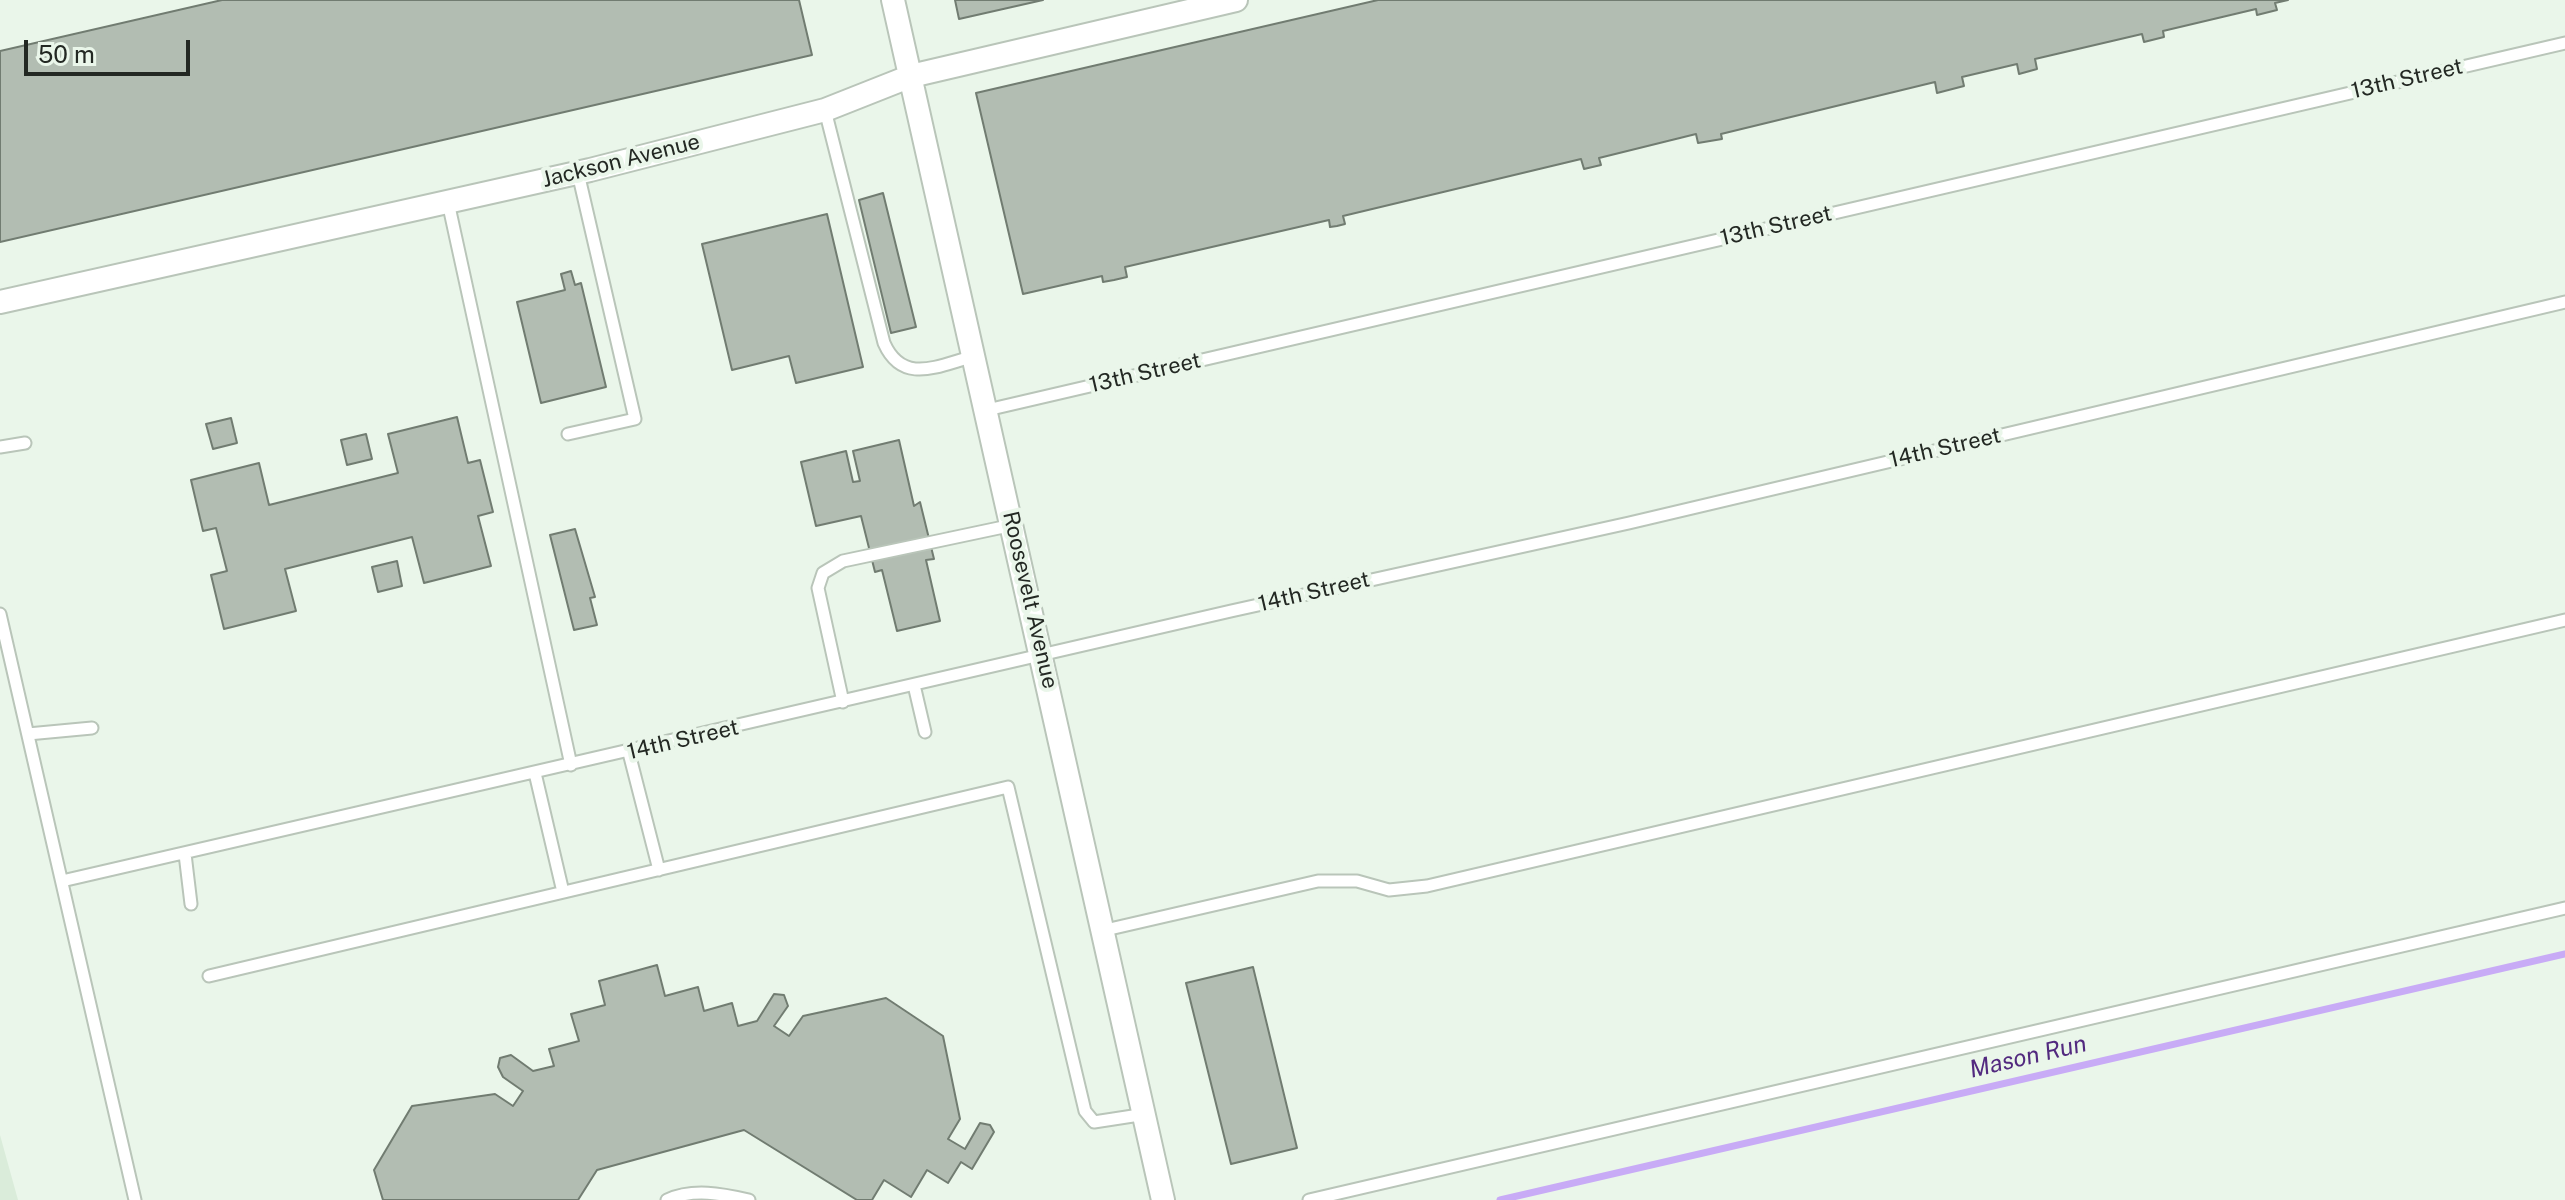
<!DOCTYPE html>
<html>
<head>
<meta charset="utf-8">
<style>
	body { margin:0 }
	#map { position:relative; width:2565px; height:1200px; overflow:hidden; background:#eaf6ea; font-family:"Public Sans",sans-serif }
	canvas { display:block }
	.scale { position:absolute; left:24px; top:40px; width:166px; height:36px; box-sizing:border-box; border:4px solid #232823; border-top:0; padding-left:10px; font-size:24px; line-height:28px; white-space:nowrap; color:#232823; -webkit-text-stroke:6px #eaf6ea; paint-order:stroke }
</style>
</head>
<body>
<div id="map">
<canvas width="2565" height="1200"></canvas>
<div class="scale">50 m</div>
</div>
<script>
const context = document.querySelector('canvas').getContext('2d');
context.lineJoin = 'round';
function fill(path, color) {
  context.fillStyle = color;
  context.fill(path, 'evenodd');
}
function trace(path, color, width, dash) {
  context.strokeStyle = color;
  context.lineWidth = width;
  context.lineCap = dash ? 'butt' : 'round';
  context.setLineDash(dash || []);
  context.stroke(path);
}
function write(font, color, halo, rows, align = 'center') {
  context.font = font + ' "Public Sans",sans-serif';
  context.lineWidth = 8;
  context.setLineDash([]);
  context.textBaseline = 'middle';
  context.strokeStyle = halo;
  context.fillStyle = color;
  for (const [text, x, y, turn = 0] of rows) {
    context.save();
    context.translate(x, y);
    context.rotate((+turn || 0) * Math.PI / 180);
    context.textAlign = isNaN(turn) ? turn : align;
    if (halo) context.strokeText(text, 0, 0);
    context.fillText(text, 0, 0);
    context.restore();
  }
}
fill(new Path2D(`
	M0 1135 18 1200H0Z`), '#daecda');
trace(new Path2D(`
	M1500 1200 2565 954`), '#c8abf6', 7);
const building = new Path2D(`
	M222 0H799L812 55 0 242V51Z
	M955 0H1043L959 19Z
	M1378 0H2288L2275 3 2277 10 2257 15 2256 9 2163 31 2164 37 2144 42 2142 34 2035 59 2037 69 2019 74 2017 64 1962 77 1964 86 1937 93 1935 82 1721 134 1722 139 1698 143 1696 134 1599 158 1601 165 1584 169 1581 159 1343 216 1345 224 1337 226 1330 227 1329 220 1125 267 1127 277 1114 280 1103 282 1102 276 1023 294 976 93Z
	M883 193 916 327 891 333 859 200Z
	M827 214 863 367 796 383 789 356 732 370 702 244Z
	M571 271 575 285 581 283 606 387 541 403 517 302 565 290 561 274Z
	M457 417 468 463 480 460 493 512 478 516 491 566 424 583 412 537 285 569 296 611 224 629 211 575 227 571 216 528 203 531 191 480 259 463 269 505 398 473 388 434Z
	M231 418 237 443 213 449 206 424Z
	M366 434 372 459 347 465 341 440Z
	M899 440 914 506 920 502 934 559 926 560 940 621 897 631 882 570 875 572 861 516 816 526 801 462 846 451 853 482 860 481 853 451Z
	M575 529 595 597 590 598 597 625 574 630 550 535Z
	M397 561 402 586 378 592 372 567Z
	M657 965 665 996 698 987 704 1011 732 1003 738 1026 757 1021 774 994 784 995 788 1006 774 1026 789 1036 803 1016 886 998 943 1036 960 1119 948 1139 965 1149 980 1123 990 1125 994 1132 972 1169 961 1162 948 1183 927 1170 911 1197 884 1180 872 1200H857L744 1130 597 1170 578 1200H383L374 1170 412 1106 495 1094 513 1106 523 1091 503 1077 498 1067 500 1058 511 1055 533 1071 554 1066 549 1049 579 1041 571 1014 605 1005 599 981Z
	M1253 967 1297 1148 1231 1164 1186 983Z`);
fill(building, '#b2bdb2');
trace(building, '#717c71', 2);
const service = new Path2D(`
	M825 110 884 343C903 386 939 365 975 356
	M448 202 571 765
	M987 410 2565 43
	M568 434 635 419 578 173
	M0 447 25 443
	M0 614 135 1200
	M914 685 925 732
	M843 702 818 588 823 573 843 561 1013 525
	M28 734 92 728
	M629 753 659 870
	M535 773 563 892
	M185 854 191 904
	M62 881 1231 611 1629 523 2565 302
	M1101 931 1318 881H1357L1389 890 1427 886 2565 620
	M209 976 1008 787 1085 1111 1094 1122 1146 1114
	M667 1200C693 1188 722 1194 749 1200
	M1309 1200 2565 908`);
const minor = new Path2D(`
	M893 0 1163 1200
	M0 302 590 170 825 110 911 76 1236 0`);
trace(service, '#b9c5b9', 15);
trace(minor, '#b9c5b9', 26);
trace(service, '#fff', 11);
trace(minor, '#fff', 22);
write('22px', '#232823', '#eaf6ea', [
	["13th Street",2407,79,-13],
	["Jackson Avenue",621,161,-14],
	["13th Street",1776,226,-13],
	["13th Street",1145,373,-13],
	["14th Street",1945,448,-13],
	["14th Street",1314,592,-13],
	["Roosevelt Avenue",1030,600,77],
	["14th Street",683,740,-13]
]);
write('italic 24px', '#52297f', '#eaf6ea', [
	["Mason Run",2028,1057,-13]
]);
</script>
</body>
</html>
